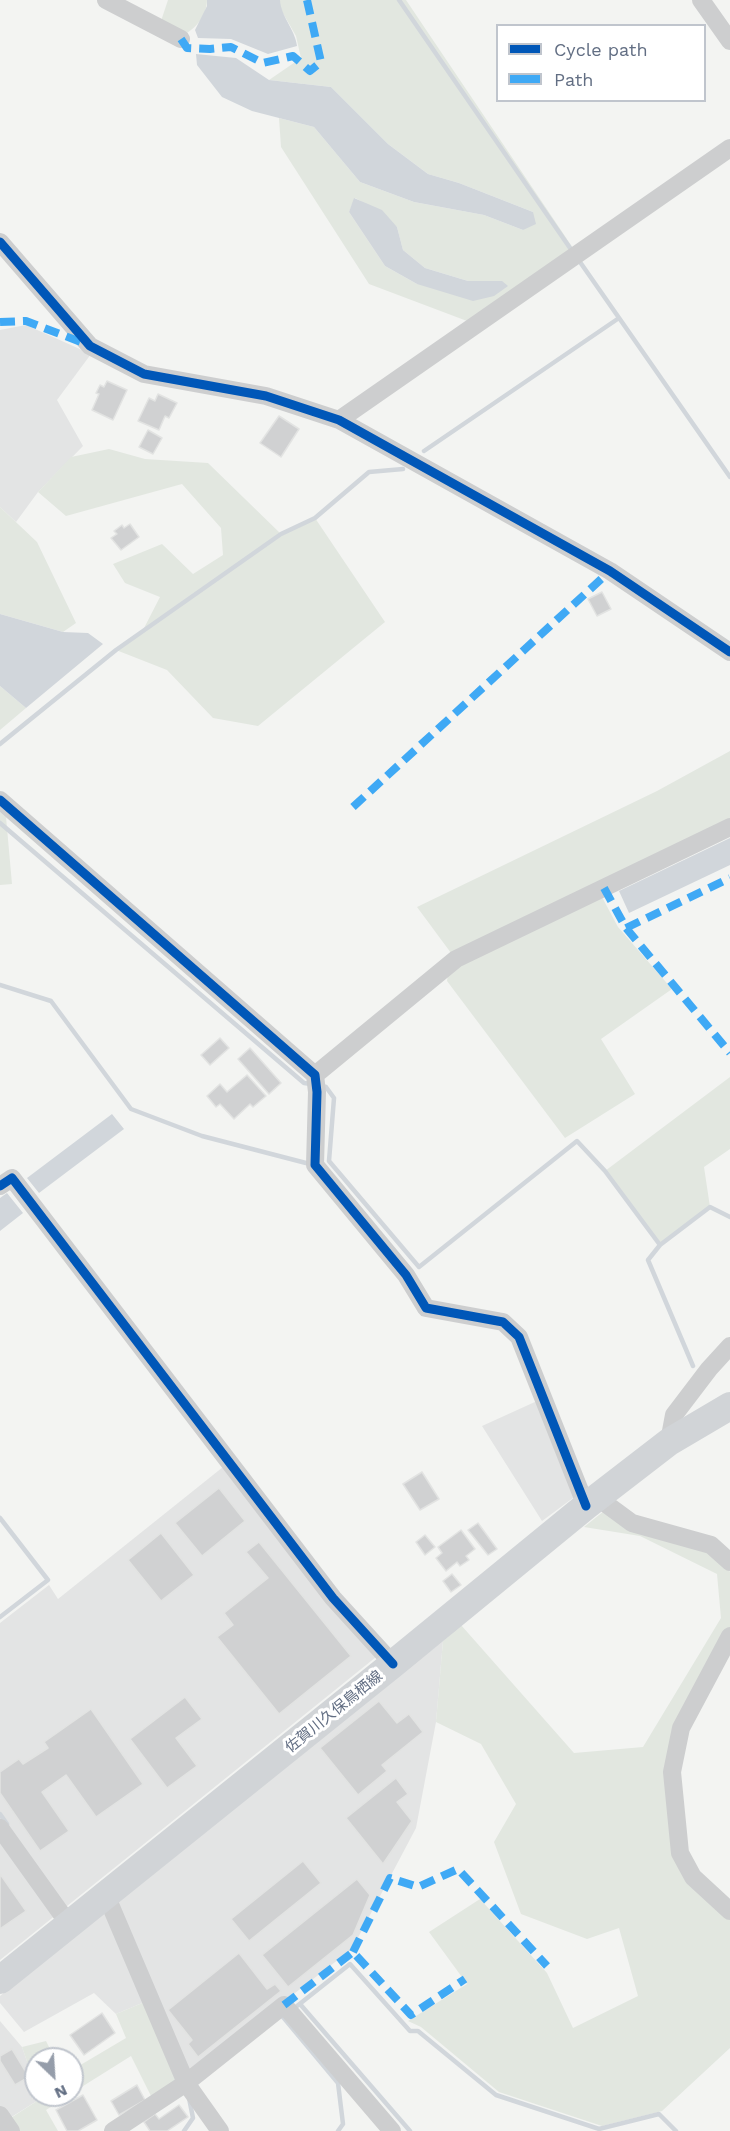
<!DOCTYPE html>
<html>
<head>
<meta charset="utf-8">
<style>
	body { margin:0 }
	#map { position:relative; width:730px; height:2131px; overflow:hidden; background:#f3f4f2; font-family:"Work Sans",sans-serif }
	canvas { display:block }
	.legend { position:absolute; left:496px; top:24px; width:210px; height:78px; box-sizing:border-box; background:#fff; border:2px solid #c0c5cd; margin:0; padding:8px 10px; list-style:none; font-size:18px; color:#626e83 }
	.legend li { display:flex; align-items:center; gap:12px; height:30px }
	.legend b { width:30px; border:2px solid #c0c5cd }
	.north { position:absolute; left:24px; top:2047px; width:60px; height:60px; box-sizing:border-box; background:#fff; border:2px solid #c0c5cd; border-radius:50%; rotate:155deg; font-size:16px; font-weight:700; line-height:24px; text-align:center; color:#626e83 }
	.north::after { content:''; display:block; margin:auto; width:21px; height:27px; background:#959daa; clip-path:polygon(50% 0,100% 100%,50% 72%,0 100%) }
</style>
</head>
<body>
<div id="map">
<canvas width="730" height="2131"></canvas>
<ul class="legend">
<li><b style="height:8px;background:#0057b8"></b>Cycle path</li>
<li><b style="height:8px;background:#3fa9f5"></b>Path</li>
</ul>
<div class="north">N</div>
</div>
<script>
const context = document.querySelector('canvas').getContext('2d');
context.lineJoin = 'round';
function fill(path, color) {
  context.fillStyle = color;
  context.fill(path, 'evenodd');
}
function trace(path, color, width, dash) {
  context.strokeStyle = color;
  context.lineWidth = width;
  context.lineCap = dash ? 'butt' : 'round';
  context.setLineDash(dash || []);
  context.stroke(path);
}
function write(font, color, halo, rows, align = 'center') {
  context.font = font + ' "Work Sans","Noto Sans JP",sans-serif';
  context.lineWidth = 6;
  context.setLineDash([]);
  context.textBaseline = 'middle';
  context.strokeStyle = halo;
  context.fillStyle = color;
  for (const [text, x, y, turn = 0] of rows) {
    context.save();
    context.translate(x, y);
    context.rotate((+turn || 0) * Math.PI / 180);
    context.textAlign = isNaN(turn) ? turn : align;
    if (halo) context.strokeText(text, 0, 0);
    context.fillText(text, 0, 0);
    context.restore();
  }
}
fill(new Path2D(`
	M26 325 91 354 57 400 83 446 38 492 16 522 0 507V330Z
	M537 1401 577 1495 542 1521 482 1426Z
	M223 1467 376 1657 0 1960V1623L49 1585 58 1599Z
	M443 1641 436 1722 416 1828 352 1949 181 2081 147 2001 116 2014 94 1993 24 2032 0 2003V1996L105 1909Z
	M0 2021 22 2047 36 2087V2095H39L40 2099 2 2123 0 2119Z`), '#e3e4e4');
fill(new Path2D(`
	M168 0H207C207 15 196 29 183 35L161 21Z
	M280 0H406L573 248 467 321 369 284 281 147 279 118 314 127 360 182 414 202 484 215 523 230 533 212 459 183 428 174 388 144 331 87 269 80 301 58 296 36 280 8ZM355 198 368 205 397 227 403 250 425 268 468 281H502L417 284 385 266 349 212Z
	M109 449 145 459 208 463 281 534 315 518 385 622 258 726 213 718 167 670 116 650 142 632 160 597 125 583 113 564 162 544 193 574 223 555 221 528 182 484 66 516 38 492 71 457Z
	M0 507 37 542 76 623 63 632 0 614Z
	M0 686 26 708 0 730Z
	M730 751V819L595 884 618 927 672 989 601 1039 635 1094 565 1138 447 981 451 953 417 907 657 791Z
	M0 812 6 817 12 884 0 885Z
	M730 1077V1149L704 1167 710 1207 660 1245 605 1171Z
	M604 1511 709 1550 725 1563 730 1572V1628L676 1729 674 1855 730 1920V2048L662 2111 602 2126 499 2092 421 2027 408 2021 467 1984 429 1932 480 1899 547 1973 573 2028 638 1996 619 1928 587 1939 521 1914 494 1842 516 1804 481 1744 436 1722 443 1641 461 1625 574 1753 643 1747 721 1618 717 1574 640 1536 584 1527Z
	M147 2001 181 2081 153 2100 131 2056 72 2093V2070L126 2038 116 2014Z
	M46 2041 55 2059H36V2087L22 2047Z
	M39 2095H69L46 2110 58 2131H0V2119L3 2123 40 2099Z`), '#e2e7e0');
fill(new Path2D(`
	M207 0H280C281 17 295 29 297 46L268 54 231 39 198 38 195 30 207 6Z
	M196 54 236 58 269 80 331 87 388 144 428 174 459 183 533 212 536 224 523 230 484 215 414 202 360 182 314 127 252 111 222 97 197 65Z
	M354 198 382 210 397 227 403 250 425 268 468 281H502L508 286 494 296 473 301 417 284 385 266 349 212Z
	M0 614 63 632 88 633 103 644 26 708 0 686Z
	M730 838V865L629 913 619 891Z
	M112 1114 124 1129 39 1193 27 1178Z
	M7 1193 23 1213 0 1231V1198Z`), '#d1d6db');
trace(new Path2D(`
	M399 0 570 248
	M580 262 730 477
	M424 451 619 318
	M0 744 116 650 281 534 315 518 369 472 403 469
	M0 823 304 1083 311 1084
	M0 985 51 1001 131 1109 202 1136 306 1163
	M319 1085 326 1087 334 1098 329 1161 419 1267 577 1141 605 1171 660 1245 648 1260 693 1366
	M660 1245 710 1207 730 1217
	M0 1518 48 1580 0 1617
	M0 1814 7 1824
	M300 2004 410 2131
	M292 2010 350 1964 410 2031H418L496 2095 599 2129 659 2114 676 2131
	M283 2017 338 2083 343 2124 338 2131
	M184 2131 193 2118 189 2098`), '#d1d6db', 4.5);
const building = new Path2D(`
	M107 381 127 390 113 420 92 410 99 394 96 393 100 385 104 387Z
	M158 394 177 403 169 418 165 416 159 430 138 421 149 398 155 401Z
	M279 416 299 429 281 457 260 443Z
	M148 430 162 438 153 454 139 447Z
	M130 524 139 537 121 550 111 538 117 534 114 531 122 525 124 528Z
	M602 592 611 609 597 616 588 599Z
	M220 1038 229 1048 210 1065 201 1055Z
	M250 1048 281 1083 269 1094 238 1059Z
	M247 1075 266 1096 253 1107 250 1104 234 1119 220 1104 216 1107 207 1096 220 1084 227 1092Z
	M422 1472 439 1499 420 1510 403 1484Z
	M219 1488 245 1521 202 1556 175 1523Z
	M478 1523 497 1549 488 1555 468 1530Z
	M461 1530 475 1549 466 1556 469 1560 460 1566 457 1562 446 1571 436 1558 442 1553 438 1547Z
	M161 1533 194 1575 161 1601 128 1560Z
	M425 1535 435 1547 425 1555 416 1542Z
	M259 1542 351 1656 279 1714 217 1637 233 1625 224 1613 268 1578 246 1552Z
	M452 1574 461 1585 451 1592 443 1581Z
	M185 1697 202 1719 176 1738 197 1766 167 1788 130 1739Z
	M379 1701 397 1723 409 1714 423 1732 382 1765 387 1771 358 1795 320 1748Z
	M91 1709 143 1784 96 1817 66 1775 42 1792 69 1831 40 1851 0 1793V1772L19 1759 23 1764 48 1748 44 1742Z
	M396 1778 408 1794 397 1802 412 1821 383 1864 346 1818Z
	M303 1861 321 1883 249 1941 231 1919Z
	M0 1874 26 1911 0 1929Z
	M357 1879 370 1895 353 1935 288 1987 262 1955Z
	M239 1953 267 1989 275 1984 281 1991 198 2057 188 2044 192 2040 168 2010Z
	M102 2013 115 2033 84 2055 70 2035Z
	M12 2049 29 2077 15 2085 0 2061V2056Z
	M137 2085 145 2100 119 2115 111 2101Z
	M83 2095 97 2120 78 2131H67L56 2110Z
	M179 2105 188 2117 167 2131H150L144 2122 155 2114 159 2119Z`);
fill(building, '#d0d1d2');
trace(building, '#e2e3e2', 1.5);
trace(new Path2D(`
	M106 0 181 39
	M701 0 730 41
	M0 242 90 346 144 374 266 396 339 420 610 571 730 652
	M339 420 730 148
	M0 800 315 1075 317 1092 315 1165 406 1275 426 1308 503 1322 519 1337 586 1506
	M315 1075 456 959 730 827
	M0 1186 12 1178 333 1598 393 1664
	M669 1442 674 1415 709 1369 730 1346
	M598 1498 632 1523 711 1545 730 1562
	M730 1636 681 1728 672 1772 680 1853 693 1877 730 1911
	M0 1828 63 1916 70 1923
	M106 1895 186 2083 220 2131
	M0 2115 11 2131
	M113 2131 186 2083 284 2005 392 2131`), '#cdcecf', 18);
trace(new Path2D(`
	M0 1980 393 1664 586 1506 669 1442 730 1406`), '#d1d4d7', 28);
trace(new Path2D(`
	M181 39 187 48 210 49 231 47 263 63 293 56 310 71 321 62 307 0
	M0 322 26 321 86 344
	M353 807 610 571
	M604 888 626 928 730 1053
	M626 928 730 878
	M353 1952 390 1878 418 1887 458 1869 547 1966
	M284 2005 353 1952 411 2015 465 1979`), '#3fa9f5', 8, [15, 8]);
trace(new Path2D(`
	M0 242 90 346 144 374 266 396 339 420 610 571 730 652
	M0 800 315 1075 317 1092 315 1165 406 1275 426 1308 503 1322 519 1337 586 1506
	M0 1186 12 1178 333 1598 393 1664`), '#0057b8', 9);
write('15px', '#626e83', '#fff', [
	["佐賀川久保鳥栖線",334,1712,-39]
]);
</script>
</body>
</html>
